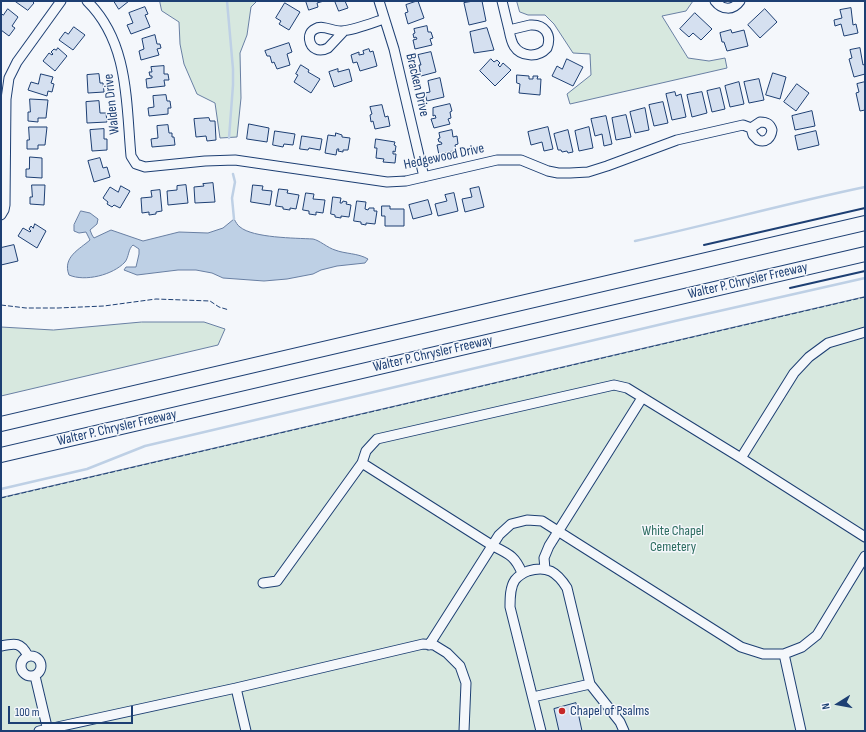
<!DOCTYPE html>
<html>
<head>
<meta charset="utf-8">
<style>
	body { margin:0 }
	#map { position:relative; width:866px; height:732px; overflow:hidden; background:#f4f7fb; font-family:"Sofia Sans Condensed",sans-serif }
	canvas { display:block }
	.frame { position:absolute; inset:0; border:2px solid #1d3f73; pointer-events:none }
	.north { position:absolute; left:818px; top:684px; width:40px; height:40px; -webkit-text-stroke:3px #f4f7fb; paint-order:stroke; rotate:259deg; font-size:11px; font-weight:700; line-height:16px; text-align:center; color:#1d3f73 }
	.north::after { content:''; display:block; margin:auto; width:14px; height:18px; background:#1d3f73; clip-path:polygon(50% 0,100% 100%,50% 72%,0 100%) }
	.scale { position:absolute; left:8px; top:706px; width:125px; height:18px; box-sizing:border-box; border:2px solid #1d3f73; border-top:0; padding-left:5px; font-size:12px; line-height:14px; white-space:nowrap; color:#1d3f73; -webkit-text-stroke:3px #f4f7fb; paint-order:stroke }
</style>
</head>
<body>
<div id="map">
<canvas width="866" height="732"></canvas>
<div class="frame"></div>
<div class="north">N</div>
<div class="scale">100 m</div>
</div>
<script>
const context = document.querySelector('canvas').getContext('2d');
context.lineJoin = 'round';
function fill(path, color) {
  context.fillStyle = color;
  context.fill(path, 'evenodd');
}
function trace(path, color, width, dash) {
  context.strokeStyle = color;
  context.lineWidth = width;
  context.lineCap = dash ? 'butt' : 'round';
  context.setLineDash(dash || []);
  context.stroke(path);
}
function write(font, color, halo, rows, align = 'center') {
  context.font = font + ' "Sofia Sans Condensed",sans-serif';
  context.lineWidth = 3;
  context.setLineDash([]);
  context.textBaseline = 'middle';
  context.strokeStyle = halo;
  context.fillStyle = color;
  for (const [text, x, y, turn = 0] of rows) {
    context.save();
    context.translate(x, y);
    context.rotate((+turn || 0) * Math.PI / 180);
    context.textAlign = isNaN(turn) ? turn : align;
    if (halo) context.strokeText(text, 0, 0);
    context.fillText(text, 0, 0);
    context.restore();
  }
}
const green = new Path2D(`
	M160 1H257L251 7 247 35 240 53 241 98 237 137 220 138 215 103 197 94 184 64 180 44 179 22 162 11Z
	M517 1H693L686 11 662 16 688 58 709 61 725 58 727 68 570 104 567 94 591 75 590 54 573 53 554 24 545 15H528L520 12Z
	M865 297V731H1V498Z
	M142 322H204L225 329 218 345 1 396V327L53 330Z`);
fill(green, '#d7e8df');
trace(green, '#687fa3', 1);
const water = new Path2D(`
	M81 211 90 213 98 219 97 224 90 230 92 235 94 238 111 230 143 241 179 232 208 233 223 228 234 219C236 222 237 225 240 227 253 238 295 238 313 239 319 240 328 248 335 250 345 254 358 253 368 259L365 263 337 266 321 270 313 274 287 279 264 281 223 278 212 273 196 270H178L137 275 124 270 126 267H136L139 254V249L133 245C128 249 129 257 125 262 113 275 85 282 69 275 62 257 80 249 90 240L86 232 79 233 74 231V225Z`);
fill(water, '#bed0e5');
trace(water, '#687fa3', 1);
trace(new Path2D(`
	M227 1 233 69V85L229 138
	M233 174 235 182 232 198 234 219
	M635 241C712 224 788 203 865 187
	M1 489 87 469 145 446 675 321 865 278`), '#bed0e5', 2.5);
const building = new Path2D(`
	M15 1H32L34 3 28 10Z
	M114 1H129L119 9Z
	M306 1H324L317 3 318 7 309 10Z
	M335 1H345L348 8 339 11Z
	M418 1 424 18 408 24 405 13 408 12 406 5Z
	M474 1H482L486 21 469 25 464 3Z
	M285 3 300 12 289 30 279 24 281 21 276 18Z
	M145 7 148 14 145 15 150 27 131 34 127 25 133 23 129 13Z
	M851 8 853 25 856 24 858 33 844 36 841 24 835 26 834 20 842 18 840 10Z
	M8 9 18 17 12 26 15 28 9 36 1 30V15L2 14 3 15Z
	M765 9 777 22 760 38 748 25Z
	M695 13 712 29 701 40 693 33 689 37 680 29Z
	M427 26 428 32H431L433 38 430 39 432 45 415 49 413 40 417 39 416 37 414 38 413 34 415 33 414 29Z
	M74 27 85 35 73 50 59 40 65 32 68 34Z
	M487 28 494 50 474 53 470 32Z
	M731 30 732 33 744 30 748 46 727 51 724 42H722L720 33Z
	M155 35 157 44H160L161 48 157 49 159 55 141 60 139 51 144 49 142 39Z
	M289 43 292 52 287 54 290 65 277 69 274 62 272 63 270 56H267L265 51Z
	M58 48 67 56 55 71 43 61 49 53 52 55 53 54 51 52 54 49 56 50Z
	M860 48 863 65 865 64V74L854 77 849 59 852 58 850 50Z
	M369 49 370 52 373 51 377 66 360 71 357 62 353 63 351 55 359 52V55L364 54 363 51Z
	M431 52 436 72 421 76 419 65H421L418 55Z
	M491 59 494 62 497 60 500 63 498 65 500 67 503 63 511 70 495 86 480 71Z
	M567 59 583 67 573 86 552 76 557 66 562 69Z
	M301 65 309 70 308 72 320 79 311 93 294 82 298 75 296 74Z
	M164 66V74H168L169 80H164L165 86 147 88 146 79 152 78V76H150L149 72H152L151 67Z
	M338 69V72L349 69 352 81 334 87 329 72Z
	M773 73 786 77 780 99 766 95Z
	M41 74 53 77 51 83 54 84 52 92 48 91 47 96 28 90 31 82 38 84Z
	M99 74 100 83H103L104 92 88 93 87 75Z
	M517 75 529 76V79H533V76H538L537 79H541L540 95 519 93 520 84 517 83Z
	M440 78 444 97 427 101 425 93 430 92 428 81Z
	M759 79 764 100 749 103 744 82Z
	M739 82 744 104 730 107 725 86Z
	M865 82V110L860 111 856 93 859 92 857 84Z
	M797 84 809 93 796 111 784 102Z
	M720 88 725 109 712 112 707 91Z
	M675 92 676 96 681 94 686 117 672 120 666 94Z
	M702 92 707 113 692 117 687 95Z
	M166 95 167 101H170L171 108H168V114L149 116 148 108 154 107 153 96Z
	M30 99 48 100 46 118H38V122L28 121V112H30Z
	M99 101 100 113H106L107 122 87 123 86 102Z
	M663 102 668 123 654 126 649 105Z
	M450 104 452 111 450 112 451 118 448 119 450 124 434 128 431 119 436 118 435 115 433 116V108Z
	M382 105 385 117 388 116 390 126 375 129 373 121 371 122 370 115 372 114 370 107Z
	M645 108 649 130 635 133 630 112Z
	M812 111 815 126 795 130 792 116Z
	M626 115 631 137 616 140 612 118Z
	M606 116 612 144 604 146 602 134 595 136 591 119Z
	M209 118 210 121H215L216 140 207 141 206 136 196 137 194 119Z
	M249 124 269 128 267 142 247 139Z
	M168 125 169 133H172V137H174L175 145 152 147 151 139 158 138 157 126Z
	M29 127H47L45 145H38V149H27V140H29Z
	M548 127 553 149 544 151 542 142 531 145 528 132Z
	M589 127 593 148 579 151 575 131Z
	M104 129V139H107V150L92 151 90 130Z
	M452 130 453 137 457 136 458 144 455 145 456 150 439 155 437 145 442 144 441 142H439L438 139 440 138 439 133Z
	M568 130 573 152 568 153 567 151 562 152 561 150H558L554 134Z
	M275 131 295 134 293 145 284 144 283 147 273 145Z
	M816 131 819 145 798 150 795 136Z
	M336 133 342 135V137L350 138 348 150H343V152L338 151 339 149H337L336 155 325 153 328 135 335 136Z
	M302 136 322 139 320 150 309 148 308 150 300 149Z
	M376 139 395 142 394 145 396 146 395 152 393 151V154H396L395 163 383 162 384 159 376 158 377 148H375Z
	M30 157 42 158V178L26 177V169H29Z
	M100 158 103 168 107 167 110 177 94 182 88 161Z
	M213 183 215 202 195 203 194 187 204 186 203 184Z
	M32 185H45L44 205 30 204V197H32Z
	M186 185 188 203 168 205 167 191 177 190V186Z
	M253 185 263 186 262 190 272 191 270 205 251 202Z
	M121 186 130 191 120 208 114 205 112 207 107 204 108 202 103 198 110 187 118 192Z
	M479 187 484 207 465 212 462 199 472 197 470 189Z
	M279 189 288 190 287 193 299 195 296 209 290 208V210L283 209V207L276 206Z
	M160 190 162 211 156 212V214L149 215V212L142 213 141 198 152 197 151 191Z
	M306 193 314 194 313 199 325 200 323 213 316 212V215L309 214V211L303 210Z
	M454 193 458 211 438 216 435 204 447 201 445 195Z
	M333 197 341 198 340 203H342L343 201 347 202 346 204 351 205 349 217 341 216V218L335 217V215L331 214Z
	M428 200 432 214 413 219 409 205Z
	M357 201 366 202 365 209 368 210 369 208H374V211H377L375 224 366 223V225L361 224V222L354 221Z
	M382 206H390V209H404V226H385V216H382Z
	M35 224 46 231 37 248 18 236 23 228 30 232 31 231 29 229 31 226 33 228Z
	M14 245 18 261 1 265V248Z
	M576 703 582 731H559L554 709Z`);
fill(building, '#d5e0f0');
trace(building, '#1d3f73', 1);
const minor = new Path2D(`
	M87 1C129 42 126 102 131 156L136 164 145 167 205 161 235 160 387 182 406 181 497 160H521L548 171 558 173H570L588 172 607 166 677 140 743 125 751 128
	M379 1 394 49 424 177
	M502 1 509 30
	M715 1C722 10 733 11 740 1
	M530 25C545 24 552 35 547 48 538 58 521 57 514 46 511 41 510 35 509 30Z
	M344 31 328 48C324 50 320 51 316 49 309 46 306 33 315 29 323 24 333 32 342 31 355 30 372 23 384 19
	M760 122C766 122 770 123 772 130 771 138 766 143 758 140L753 135 751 128Z
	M1 215 4 210 5 205 6 99 9 78 17 62 61 1
	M741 458 794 373 809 357 828 343 865 332
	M545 569 544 558 549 546 642 398
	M522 573C515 556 509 554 493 546L362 463 366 451 377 439 614 385 627 388 741 458 865 537
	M263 583 277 581 362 463
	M429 645 499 535 511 524 527 520 542 521 741 647 763 654H784L802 647 817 635 865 556
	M1 646C15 643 21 642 28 656
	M784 654 801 731
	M21 666a10 10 0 1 1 20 0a10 10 0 1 1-20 0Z
	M35 676 48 731
	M236 688 246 731
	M533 697 590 684
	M39 731 236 688 423 644 434 645 447 653 460 666 466 683 464 731
	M541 731 510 607C510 598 510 587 515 580 519 575 523 573 528 571 547 565 557 572 567 588L590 684 620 722 624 731`);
const highway = new Path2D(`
	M1 424 865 223
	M1 455 865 254`);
trace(minor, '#1d3f73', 11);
trace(highway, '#1d3f73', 16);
trace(minor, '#f4f7fb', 9);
trace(highway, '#f4f7fb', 14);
trace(new Path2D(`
	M1 305 26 308H58L104 306 156 299 210 301 219 307 229 310
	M1 498 865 297`), '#1d3f73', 1, [5, 2]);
trace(new Path2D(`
	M704 245 865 208
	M790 288 865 271`), '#1d3f73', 2);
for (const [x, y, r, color] of [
	[562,711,4,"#c62828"]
]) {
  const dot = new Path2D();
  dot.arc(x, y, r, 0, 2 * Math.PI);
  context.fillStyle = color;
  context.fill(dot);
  trace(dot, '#f4f7fb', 1.5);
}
write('14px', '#1d3f73', '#f4f7fb', [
	["Bracken Drive",417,85,77],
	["Walden Drive",112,104,-96],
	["Hedgewood Drive",444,157,-12],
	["Walter P. Chrysler Freeway",748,281,-13],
	["Walter P. Chrysler Freeway",433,354,-13],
	["Walter P. Chrysler Freeway",117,428,-13]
]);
write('14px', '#2c6c60', '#f4f7fb', [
	["White Chapel",673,531],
	["Cemetery",673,547]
]);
write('14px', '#1d3f73', '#f4f7fb', [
	["Chapel of Psalms",570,711]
], 'left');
</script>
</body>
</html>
